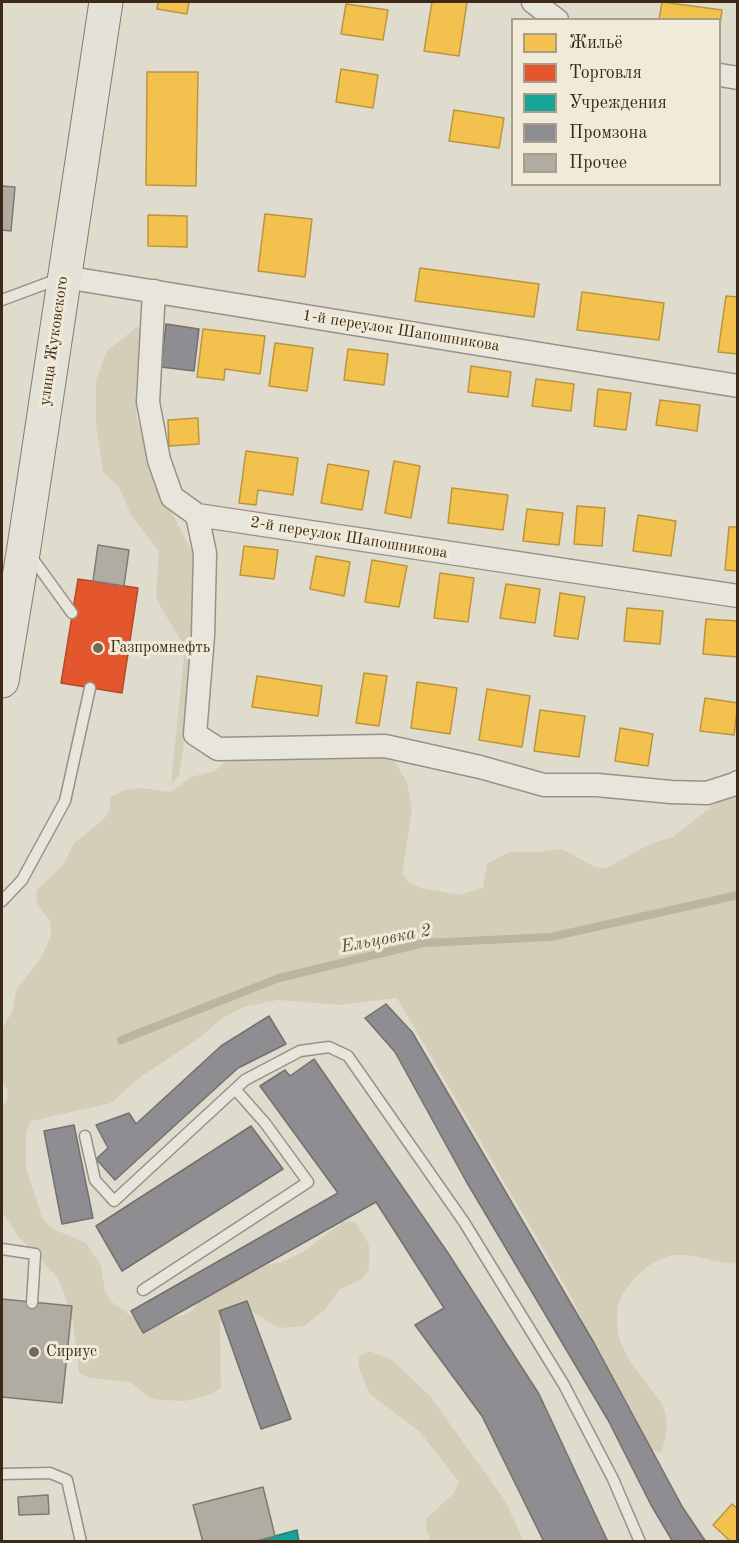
<!DOCTYPE html>
<html>
<head>
<meta charset="utf-8">
<style>
	body { margin:0 }
	#map { position:relative; width:739px; height:1543px; overflow:hidden; background:#e0dccd; font-family:"Old Standard TT",serif }
	canvas { display:block }
	.frame { position:absolute; inset:0; border:3px solid #3d2a16; pointer-events:none }
	.legend { position:absolute; left:511px; top:18px; width:210px; height:168px; box-sizing:border-box; background:#f0ebd9; border:2px solid #a89e8b; margin:0; padding:8px 10px; list-style:none; font-size:18px; color:#3d2a16 }
	.legend li { display:flex; align-items:center; gap:12px; height:30px }
	.legend b { width:30px; border:2px solid #a89e8b }
</style>
</head>
<body>
<div id="map">
<canvas width="739" height="1543"></canvas>
<div class="frame"></div>
<ul class="legend">
<li><b style="height:16px;background:#f2c14e"></b>Жильё</li>
<li><b style="height:16px;background:#e4572e"></b>Торговля</li>
<li><b style="height:16px;background:#17a398"></b>Учреждения</li>
<li><b style="height:16px;background:#8d8d92"></b>Промзона</li>
<li><b style="height:16px;background:#b1aca1"></b>Прочее</li>
</ul>
</div>
<script>
const context = document.querySelector('canvas').getContext('2d');
context.lineJoin = 'round';
function fill(path, color) {
  context.fillStyle = color;
  context.fill(path, 'evenodd');
}
function trace(path, color, width, dash) {
  context.strokeStyle = color;
  context.lineWidth = width;
  context.lineCap = dash ? 'butt' : 'round';
  context.setLineDash(dash || []);
  context.stroke(path);
}
function write(font, color, halo, rows, align = 'center') {
  context.font = font + ' "Old Standard TT",serif';
  context.lineWidth = 6;
  context.setLineDash([]);
  context.textBaseline = 'middle';
  context.strokeStyle = halo;
  context.fillStyle = color;
  for (const [text, x, y, turn = 0] of rows) {
    context.save();
    context.translate(x, y);
    context.rotate((+turn || 0) * Math.PI / 180);
    context.textAlign = isNaN(turn) ? turn : align;
    if (halo) context.strokeText(text, 0, 0);
    context.fillText(text, 0, 0);
    context.restore();
  }
}
fill(new Path2D(`
	M138 326 145 339V356L136 380V415L152 475 197 561 192 688 179 776 171 784 185 647 160 606 156 596 159 551 131 515 119 487 103 472 96 424V380L107 351Z
	M385 746 407 782 412 810 402 874 410 883 422 888 459 895 483 888 487 864 509 852H537L562 849 595 867 607 868 650 844 673 837 723 797 737 794V1263C716 1266 695 1250 670 1256 653 1260 640 1271 630 1284 619 1298 617 1304 617 1322 617 1349 636 1368 651 1389 655 1394 659 1399 662 1404 669 1419 668 1437 661 1452L649 1450 628 1421 572 1298 397 998 339 1005 278 1000 243 1007 221 1019 202 1036 139 1078 111 1103 31 1121 26 1133V1168L42 1218 51 1228 86 1243 101 1266 105 1291 112 1302 132 1317 144 1322 181 1316 192 1311 219 1270 280 1263 303 1252 343 1222H355L363 1234 369 1245V1269L362 1279 339 1290 325 1310 304 1326 279 1328 249 1310 225 1313 220 1325 221 1388 209 1395 185 1401 161 1400 149 1398 130 1382 90 1378 79 1373 72 1315 58 1278 19 1237 2 1212V1105L7 1101 8 1090 2 1083V1029L12 1012 17 988 41 958 51 936V923L37 903 36 891 63 865 74 843 103 820 110 810V798C132 783 146 789 171 792L191 777 215 771 225 762Z
	M369 1351 392 1360 430 1396 506 1502 523 1541H431L426 1530 427 1518 454 1493 459 1482 420 1432 369 1393 359 1369V1357Z`), '#d4cdb8');
const homes = new Path2D(`
	M158 2H189L187 14 157 9Z
	M432 2H467L459 56 424 51Z
	M662 2 722 10 720 25V20H659Z
	M346 4 388 10 383 40 341 34Z
	M341 69 378 75 373 108 336 102Z
	M147 72H198L196 186 146 185Z
	M454 110 504 118 499 148 449 141Z
	M265 214 312 219 305 277 258 271Z
	M148 215 187 216V247L148 246Z
	M420 268 539 284 534 317 415 301Z
	M582 292 664 303 659 340 577 330Z
	M726 296 738 297V354L718 352Z
	M203 329 265 336 260 374 225 369 224 380 197 377Z
	M275 343 313 348 307 391 269 386Z
	M348 349 388 354 384 385 344 380Z
	M471 366 511 372 508 397 468 392Z
	M536 379 574 384 571 411 532 406Z
	M598 389 631 393 626 430 594 426Z
	M660 400 700 405 697 431 656 425Z
	M198 418 199 444 169 446 168 420Z
	M246 451 298 458 293 495 258 490 256 505 239 503Z
	M394 461 420 466 411 518 385 513Z
	M328 464 369 471 362 510 321 503Z
	M452 488 508 495 503 530 448 523Z
	M577 506 605 508 602 546 574 544Z
	M527 509 563 513 559 545 523 541Z
	M638 515 676 521 671 556 633 551Z
	M729 527H738V571L725 570Z
	M244 546 278 550 274 579 240 575Z
	M316 556 350 562 344 596 310 589Z
	M372 560 407 566 399 607 365 602Z
	M440 573 474 578 468 622 434 618Z
	M506 584 540 589 535 623 500 618Z
	M560 593 585 597 578 639 554 636Z
	M627 608 663 611 660 644 624 641Z
	M706 619 738 621V657L703 654Z
	M364 673 387 676 379 726 356 723Z
	M257 676 322 686 318 716 252 707Z
	M417 682 457 688 450 734 411 728Z
	M487 689 530 696 522 747 479 740Z
	M705 698 738 703 734 735 700 731Z
	M540 710 585 716 579 757 534 751Z
	M620 728 653 734 648 766 615 761Z
	M732 1504 738 1509V1542H731L713 1525Z`);
fill(homes, '#f2c14e');
trace(homes, '#bc943d', 1.5);
const shops = new Path2D(`
	M78 579 138 588 122 693 61 683Z`);
fill(shops, '#e4572e');
trace(shops, '#b24a27', 1.5);
const public = new Path2D(`
	M297 1530 299 1542H253Z`);
fill(public, '#17a398');
trace(public, '#227f71', 1.5);
const industry = new Path2D(`
	M166 324 199 329 194 371 161 367Z
	M386 1004 412 1032 594 1343 683 1508 706 1542H673L651 1505 608 1420 466 1181 395 1052 365 1018Z
	M269 1016 286 1044 238 1068 115 1180 96 1159 108 1148 96 1125 129 1113 136 1124 221 1046Z
	M314 1059 448 1253 539 1394 608 1542H544L482 1416 415 1325 444 1308 376 1202 143 1333 131 1311 338 1193 260 1086 285 1070 290 1076Z
	M74 1125 93 1218 62 1224 44 1131Z
	M251 1126 283 1169 122 1271 96 1226Z
	M247 1301 291 1419 261 1429 219 1311Z`);
fill(industry, '#8d8d92');
trace(industry, '#756f6d', 1.5);
trace(new Path2D(`
	M121 1040 279 978 424 943 551 937 738 895`), '#bdb39e', 8);
const building = new Path2D(`
	M2 186 15 187 11 231 2 230Z
	M98 545 129 550 124 586 93 581Z
	M2 1299 72 1306 62 1403 2 1397Z
	M263 1487 275 1536 253 1542H203L193 1505Z
	M48 1495 49 1514 19 1515 18 1497Z`);
fill(building, '#b1aca1');
trace(building, '#7f7a70', 1.5);
const lane = new Path2D(`
	M2 300 61 278
	M30 555 72 613
	M2 901 22 880 65 801 90 688
	M85 1136 95 1180 114 1201 245 1080 300 1051 329 1047 348 1056 464 1222 564 1385 613 1479 640 1542
	M2 1249 35 1254 32 1303
	M143 1290 308 1182 265 1123 235 1089
	M2 1474 50 1473 67 1480 81 1542`);
const street = new Path2D(`
	M533 2 557 20
	M720 75 738 78
	M64 277 738 386
	M154 291 148 402 159 460 172 497 197 515 738 596
	M197 515 205 553 203 636 195 734 218 749 385 746 480 767 544 785H597L671 792 707 793 735 784 738 782`);
const primary = new Path2D(`
	M2 681 24 547 106 2`);
trace(lane, '#979287', 13);
trace(street, '#979287', 25);
trace(primary, '#7f7a70', 35);
trace(lane, '#e8e5dd', 10);
trace(street, '#e8e5dd', 22);
trace(primary, '#e3e1d8', 33);
for (const [x, y, r, color] of [
	[98,648,6,"#766856"],
	[34,1352,6,"#766856"]
]) {
  const dot = new Path2D();
  dot.arc(x, y, r, 0, 2 * Math.PI);
  context.fillStyle = color;
  context.fill(dot);
  trace(dot, '#f0ebd9', 2);
}
write('16px', '#3d2a16', '#f0ebd9', [
	["1-й переулок Шапошникова",401,331,9],
	["улица Жуковского",54,341,-82],
	["2-й переулок Шапошникова",349,538,9]
]);
write('16px', '#3d2a16', '#f0ebd9', [
	["Газпромнефть",110,648],
	["Сириус",46,1352]
], 'left');
write('italic 18px', '#5f4e39', '#f0ebd9', [
	["Ельцовка 2",386,939,-11]
]);
</script>
</body>
</html>
